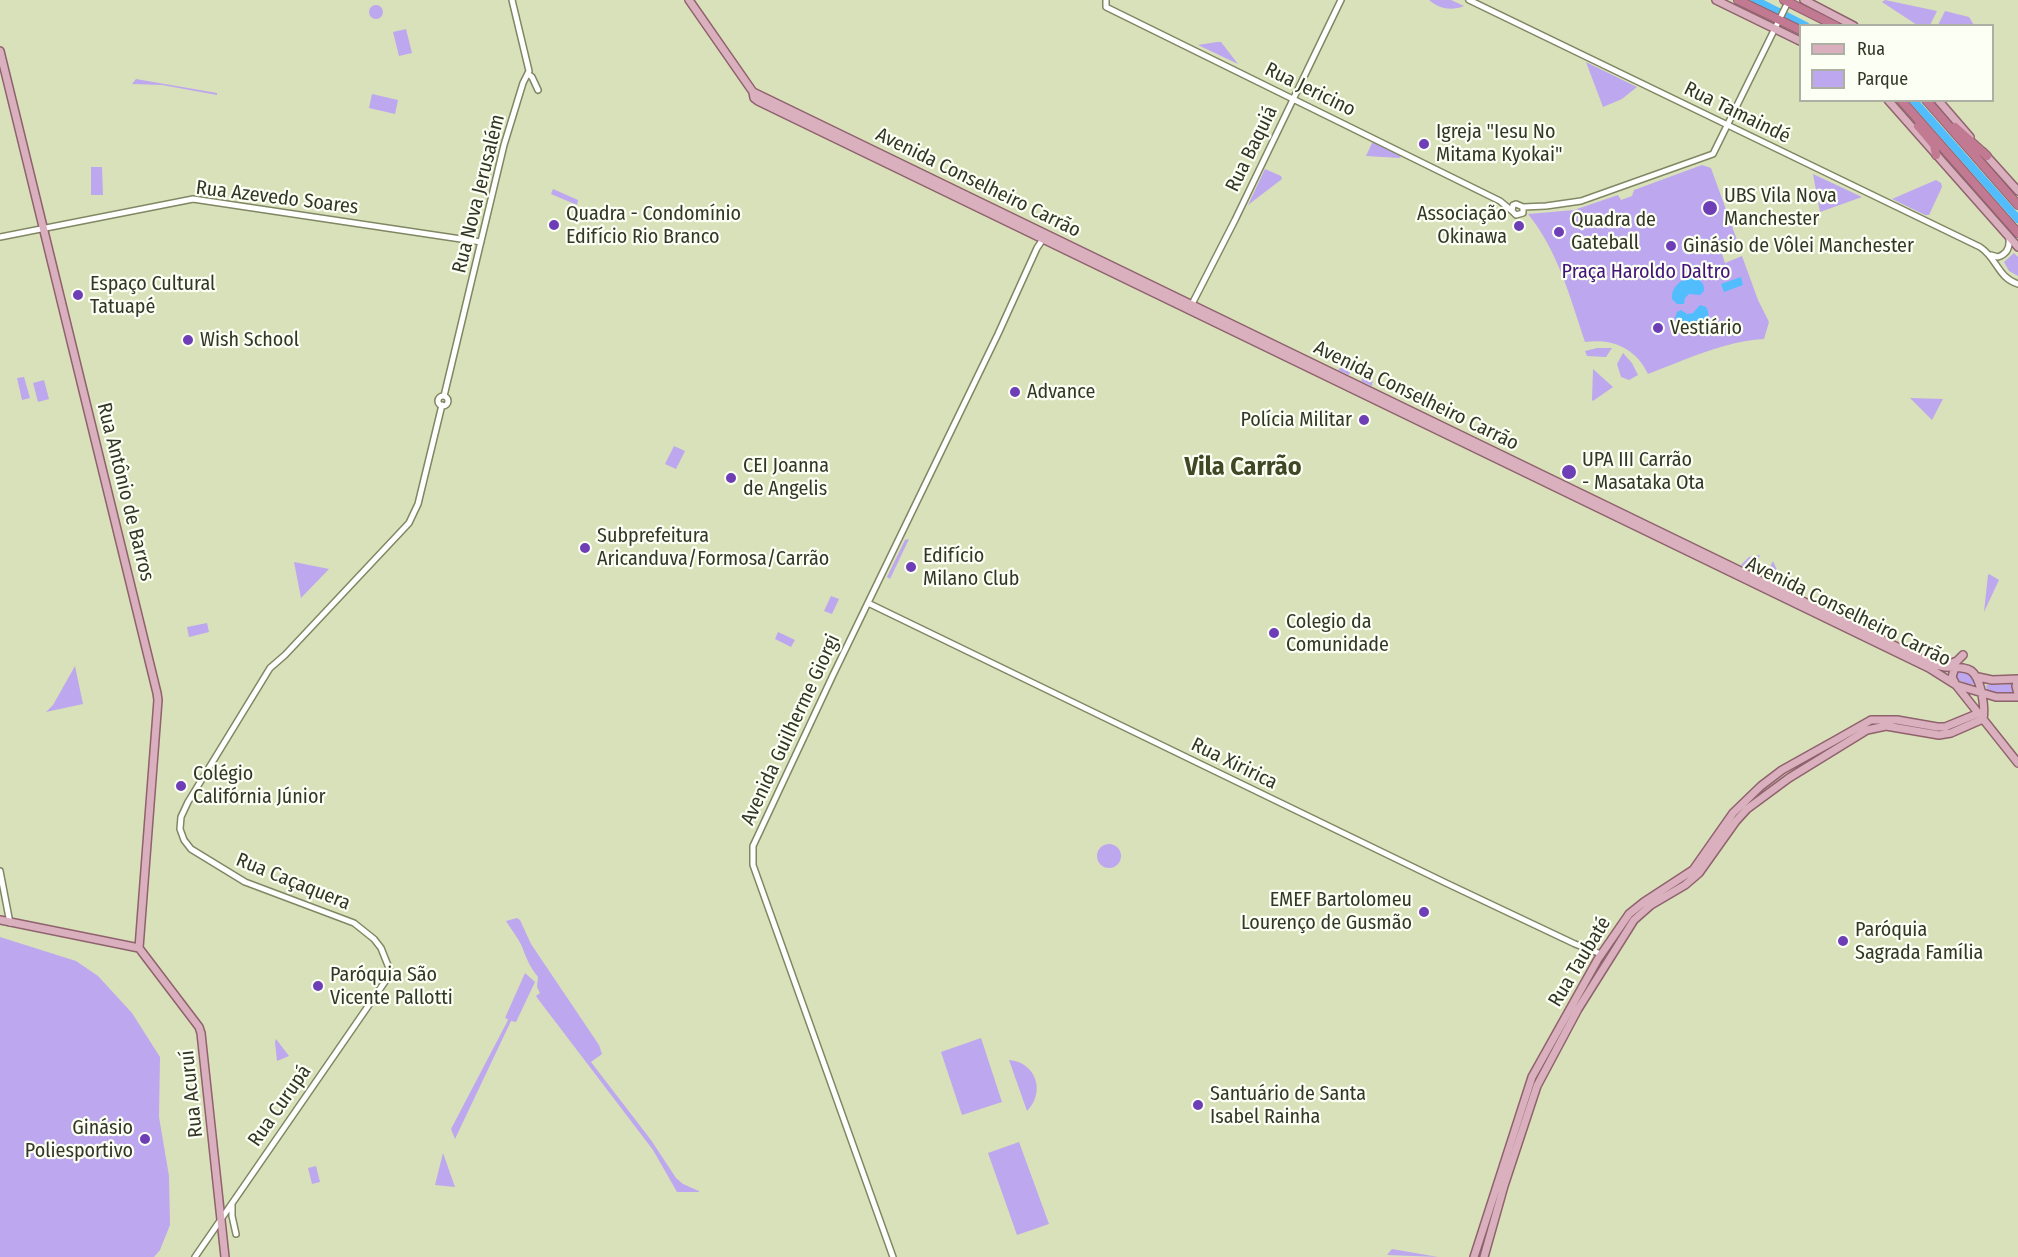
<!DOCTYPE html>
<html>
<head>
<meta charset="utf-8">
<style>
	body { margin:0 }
	#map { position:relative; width:2018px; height:1257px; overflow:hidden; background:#d9e1ba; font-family:"Fira Sans Condensed",sans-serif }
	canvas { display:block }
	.legend { position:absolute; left:1799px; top:24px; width:195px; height:78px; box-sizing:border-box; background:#fcfff3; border:2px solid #acafa1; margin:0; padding:8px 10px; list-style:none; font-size:18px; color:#333627 }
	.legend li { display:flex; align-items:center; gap:12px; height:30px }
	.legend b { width:30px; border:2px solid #acafa1 }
</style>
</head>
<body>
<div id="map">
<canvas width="2018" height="1257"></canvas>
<ul class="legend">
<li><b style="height:8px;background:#daafbe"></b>Rua</li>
<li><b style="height:16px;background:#bda7ef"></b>Parque</li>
</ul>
</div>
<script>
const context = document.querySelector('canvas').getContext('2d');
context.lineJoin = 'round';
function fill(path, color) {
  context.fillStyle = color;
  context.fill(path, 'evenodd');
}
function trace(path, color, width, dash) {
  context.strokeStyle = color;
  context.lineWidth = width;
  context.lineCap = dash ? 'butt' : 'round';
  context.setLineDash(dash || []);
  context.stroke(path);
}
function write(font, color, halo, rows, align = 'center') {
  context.font = font + ' "Fira Sans Condensed",sans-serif';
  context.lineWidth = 4.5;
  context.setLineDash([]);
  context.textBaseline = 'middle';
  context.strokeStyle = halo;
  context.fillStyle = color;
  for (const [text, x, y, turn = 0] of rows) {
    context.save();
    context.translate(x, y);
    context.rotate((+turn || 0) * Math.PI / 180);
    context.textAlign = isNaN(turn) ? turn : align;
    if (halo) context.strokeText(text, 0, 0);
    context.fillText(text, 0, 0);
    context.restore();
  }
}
fill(new Path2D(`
	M1429 0H1451L1464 6C1452 11 1439 9 1429 0Z
	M1885 0 1937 11 1930 25H1917L1882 2Z
	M369 12a7 7 0 1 1 14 0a7 7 0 1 1-14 0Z
	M1945 11 1969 17 1974 25H1938Z
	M406 29 412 53 399 56 393 32Z
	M1217 42H1221L1238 64 1198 45Z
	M1586 62 1637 87 1622 99 1603 107Z
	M136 79 217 93V95L162 85 132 84Z
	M372 94 398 100 395 114 369 108Z
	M1373 141 1401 155 1400 158 1366 156Z
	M1702 165 1711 168 1737 240 1720 248 1725 263 1742 256 1758 300 1769 322 1764 339C1725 341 1685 360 1648 374 1636 348 1612 338 1585 342 1570 297 1558 251 1528 214L1574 210 1618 195 1621 200 1632 196 1634 190Z
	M91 167H102L103 195H91Z
	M1265 169 1281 176 1282 179 1248 205Z
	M1813 174 1862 197 1820 212Z
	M1936 180 1941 183 1942 187 1929 215H1925L1892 199Z
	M553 189 578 200 577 205 551 194Z
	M2014 253 2018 257V276L2009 271 2004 262Z
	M1597 348H1612L1606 357 1587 356 1585 351Z
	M1623 353 1632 363 1638 375 1629 380 1621 377 1617 364Z
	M1356 359 1349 375 1338 370 1346 362Z
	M1369 365 1373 374 1372 386 1361 381Z
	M1593 369 1613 387 1593 401 1592 400Z
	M24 377 30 398 22 400 17 378Z
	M44 380 49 399 38 402 33 383Z
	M1910 398 1943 399 1932 420Z
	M674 446 685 451 676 469 665 464Z
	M909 539 890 579 887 577 905 540Z
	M1760 555 1753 571 1741 565 1749 557Z
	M1773 561 1778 572 1776 582 1765 577Z
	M294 562 329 569 301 598Z
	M1989 574 1999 580 1984 612 1988 575Z
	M831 596 839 599 832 614 824 611Z
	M207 623 209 632 189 637 187 627Z
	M778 632 795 640 791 647 775 639Z
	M75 666 83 704 46 712 53 705Z
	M1958 671 1968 672 1974 678 1975 684 1970 685 1954 678Z
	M2018 684V694H2002L1987 690 1986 685Z
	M1097 856a12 12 0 1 1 24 0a12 12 0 1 1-24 0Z
	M517 918 520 920 531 944 599 1045 602 1054 591 1062 651 1140 676 1178 683 1184 699 1191V1192H677L653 1150 538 999 536 996 540 993 537 987 538 977C531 968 528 962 524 952 521 941 512 931 506 921Z
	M0 937 76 961 98 976 132 1013 160 1057 159 1117 169 1176 170 1225 160 1250 154 1257H0Z
	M525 973 535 982 516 1022 511 1021 455 1139 451 1129 507 1022 508 1019 505 1018Z
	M981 1038 1002 1102 962 1115 941 1052Z
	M276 1039 289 1056 277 1061 275 1042Z
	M1009 1060C1036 1062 1046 1092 1027 1111Z
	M1019 1142 1049 1224 1017 1235 988 1153Z
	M443 1153 455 1187 435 1185Z
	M316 1166 320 1182 312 1184 308 1168Z
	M1392 1249 1438 1257 1387 1255Z`), '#bda7ef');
fill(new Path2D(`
	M1741 277 1743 285 1724 292 1721 284Z
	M1687 278C1696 277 1705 280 1704 291L1700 295 1689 294 1685 298 1684 304H1677L1672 299C1671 289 1678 282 1687 278Z
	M1700 305 1706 307C1714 319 1700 328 1689 329L1677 324 1675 318 1677 312 1681 310 1687 314 1693 313Z`), '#52bdfc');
trace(new Path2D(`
	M1755 0 1806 26
	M1913 100 2018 219`), '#52bdfc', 8);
const minor = new Path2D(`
	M1106 0V7L1500 201 1512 211
	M1469 0 1980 247C1997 258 1998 278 2018 284
	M528 74 532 77 538 90
	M1523 207V213L1516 215 1512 211 1513 205 1516 204 1523 207 1546 206 1581 201 1713 154 1789 0
	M0 237 193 199 481 242
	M1991 255 1998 257C2007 254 2010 248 2009 239
	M1191 306 1235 220 1341 0
	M444 396 504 145 523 83 529 71 512 0
	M438 401a5 5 0 1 1 10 0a5 5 0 1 1-10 0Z
	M868 603 1446 883 1575 944 1601 954
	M0 871 10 923
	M232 1205V1216L236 1234
	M195 1257 391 973 381 948 374 939 354 923 245 882 191 849 184 840 180 829 181 817 188 802 270 668 285 655 409 523 418 504 442 405
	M893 1257 753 865V846L833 675 998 334 1037 248 1045 236`);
const major = new Path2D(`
	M689 0 753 92 754 98 758 101 1929 668 1956 685 2018 763
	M1716 0 1800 41
	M1804 0 1854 26
	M0 51 157 693 158 700 139 948
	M753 92 1922 659C1929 663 1937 666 1945 667 1967 669 1974 664 1981 690 1983 699 1985 709 1983 719
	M1888 100 2018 247
	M1938 100 1970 137
	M1983 152 2018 191
	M1947 665 1957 661 1963 655
	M1955 667 1952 677 1956 685 1996 697H2018
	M1978 677 1992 680 2018 679 2016 686 2018 694
	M0 920 139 948
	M139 948 199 1027 201 1033 225 1257
	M1474 1257 1532 1077 1598 959 1629 914 1644 902 1693 870 1733 813 1761 786 1782 770 1834 741 1871 720H1897L1937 727H1945L1979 713
	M1484 1257 1504 1186 1537 1086 1578 1009 1634 920 1651 905 1685 885 1699 873 1736 821 1747 809 1789 778 1867 730 1886 726 1939 735 1951 733 1983 719`);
const highway = new Path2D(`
	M1738 0 1800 30
	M1784 0 1836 26
	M1901 100 2018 233
	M1926 100 2018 205
	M1918 126 1934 145 1936 155
	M1955 127 1987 156`);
trace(minor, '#808763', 8);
trace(major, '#8f626d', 10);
trace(highway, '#8f626d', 10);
trace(minor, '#fff', 5);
trace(major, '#daafbe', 7);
trace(highway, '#c17a92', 8);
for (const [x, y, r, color] of [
	[1424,144,6,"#6d3eb5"],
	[1710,208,8,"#6d3eb5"],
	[554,225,6,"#6d3eb5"],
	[1519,226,6,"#6d3eb5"],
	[1559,232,6,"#6d3eb5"],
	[1671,246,6,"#6d3eb5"],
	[78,295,6,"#6d3eb5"],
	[1658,328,6,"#6d3eb5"],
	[188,340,6,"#6d3eb5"],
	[1015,392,6,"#6d3eb5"],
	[1364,420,6,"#6d3eb5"],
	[1569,472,8,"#6d3eb5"],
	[731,478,6,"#6d3eb5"],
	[585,548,6,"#6d3eb5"],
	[911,567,6,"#6d3eb5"],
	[1274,633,6,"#6d3eb5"],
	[181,786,6,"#6d3eb5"],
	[1424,912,6,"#6d3eb5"],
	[1843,941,6,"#6d3eb5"],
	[318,986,6,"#6d3eb5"],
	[1198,1105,6,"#6d3eb5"],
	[145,1139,6,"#6d3eb5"]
]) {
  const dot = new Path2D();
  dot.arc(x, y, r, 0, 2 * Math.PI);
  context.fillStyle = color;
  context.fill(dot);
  trace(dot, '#fcfff3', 2);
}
write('20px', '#333627', '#fcfff3', [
	["Rua Jericino",1310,90,26],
	["Rua Tamaindé",1737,113,26],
	["Rua Baquiá",1252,149,-64],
	["Avenida Conselheiro Carrão",978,183,26],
	["Rua Nova Jerusalém",479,194,-76],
	["Rua Azevedo Soares",277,198,7],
	["Avenida Conselheiro Carrão",1416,396,26],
	["Rua Antônio de Barros",125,492,76],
	["Avenida Conselheiro Carrão",1848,612,26],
	["Avenida Guilherme Giorgi",791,730,-65],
	["Rua Xiririca",1234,764,26],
	["Rua Caçaquera",293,882,22],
	["Rua Taubaté",1580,962,-59],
	["Rua Acuruí",192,1094,-96],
	["Rua Curupá",280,1106,-55]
]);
write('20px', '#333627', '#fcfff3', [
	["Igreja \"Iesu No",1436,132],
	["Mitama Kyokai\"",1436,155],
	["UBS Vila Nova",1724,196],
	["Manchester",1724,219],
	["Quadra - Condomínio",566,214],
	["Edifício Rio Branco",566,237],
	["Associação",1507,214,"right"],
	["Okinawa",1507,237,"right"],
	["Quadra de",1571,220],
	["Gateball",1571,243],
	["Ginásio de Vôlei Manchester",1683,246],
	["Espaço Cultural",90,284],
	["Tatuapé",90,307],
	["Vestiário",1670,328],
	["Wish School",200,340],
	["Advance",1027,392],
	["Polícia Militar",1352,420,"right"],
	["UPA III Carrão",1582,460],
	["- Masataka Ota",1582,483],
	["CEI Joanna",743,466],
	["de Angelis",743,489],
	["Subprefeitura",597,536],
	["Aricanduva/Formosa/Carrão",597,559],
	["Edifício",923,556],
	["Milano Club",923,579],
	["Colegio da",1286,622],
	["Comunidade",1286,645],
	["Colégio",193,774],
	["Califórnia Júnior",193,797],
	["EMEF Bartolomeu",1412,900,"right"],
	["Lourenço de Gusmão",1412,923,"right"],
	["Paróquia",1855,930],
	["Sagrada Família",1855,953],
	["Paróquia São",330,975],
	["Vicente Pallotti",330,998],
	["Santuário de Santa",1210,1094],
	["Isabel Rainha",1210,1117],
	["Ginásio",133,1128,"right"],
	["Poliesportivo",133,1151,"right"]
], 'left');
write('20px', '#411279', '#fcfff3', [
	["Praça Haroldo Daltro",1646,272]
]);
write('bold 26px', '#404725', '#fcfff3', [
	["Vila Carrão",1243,468]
]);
</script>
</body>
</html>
